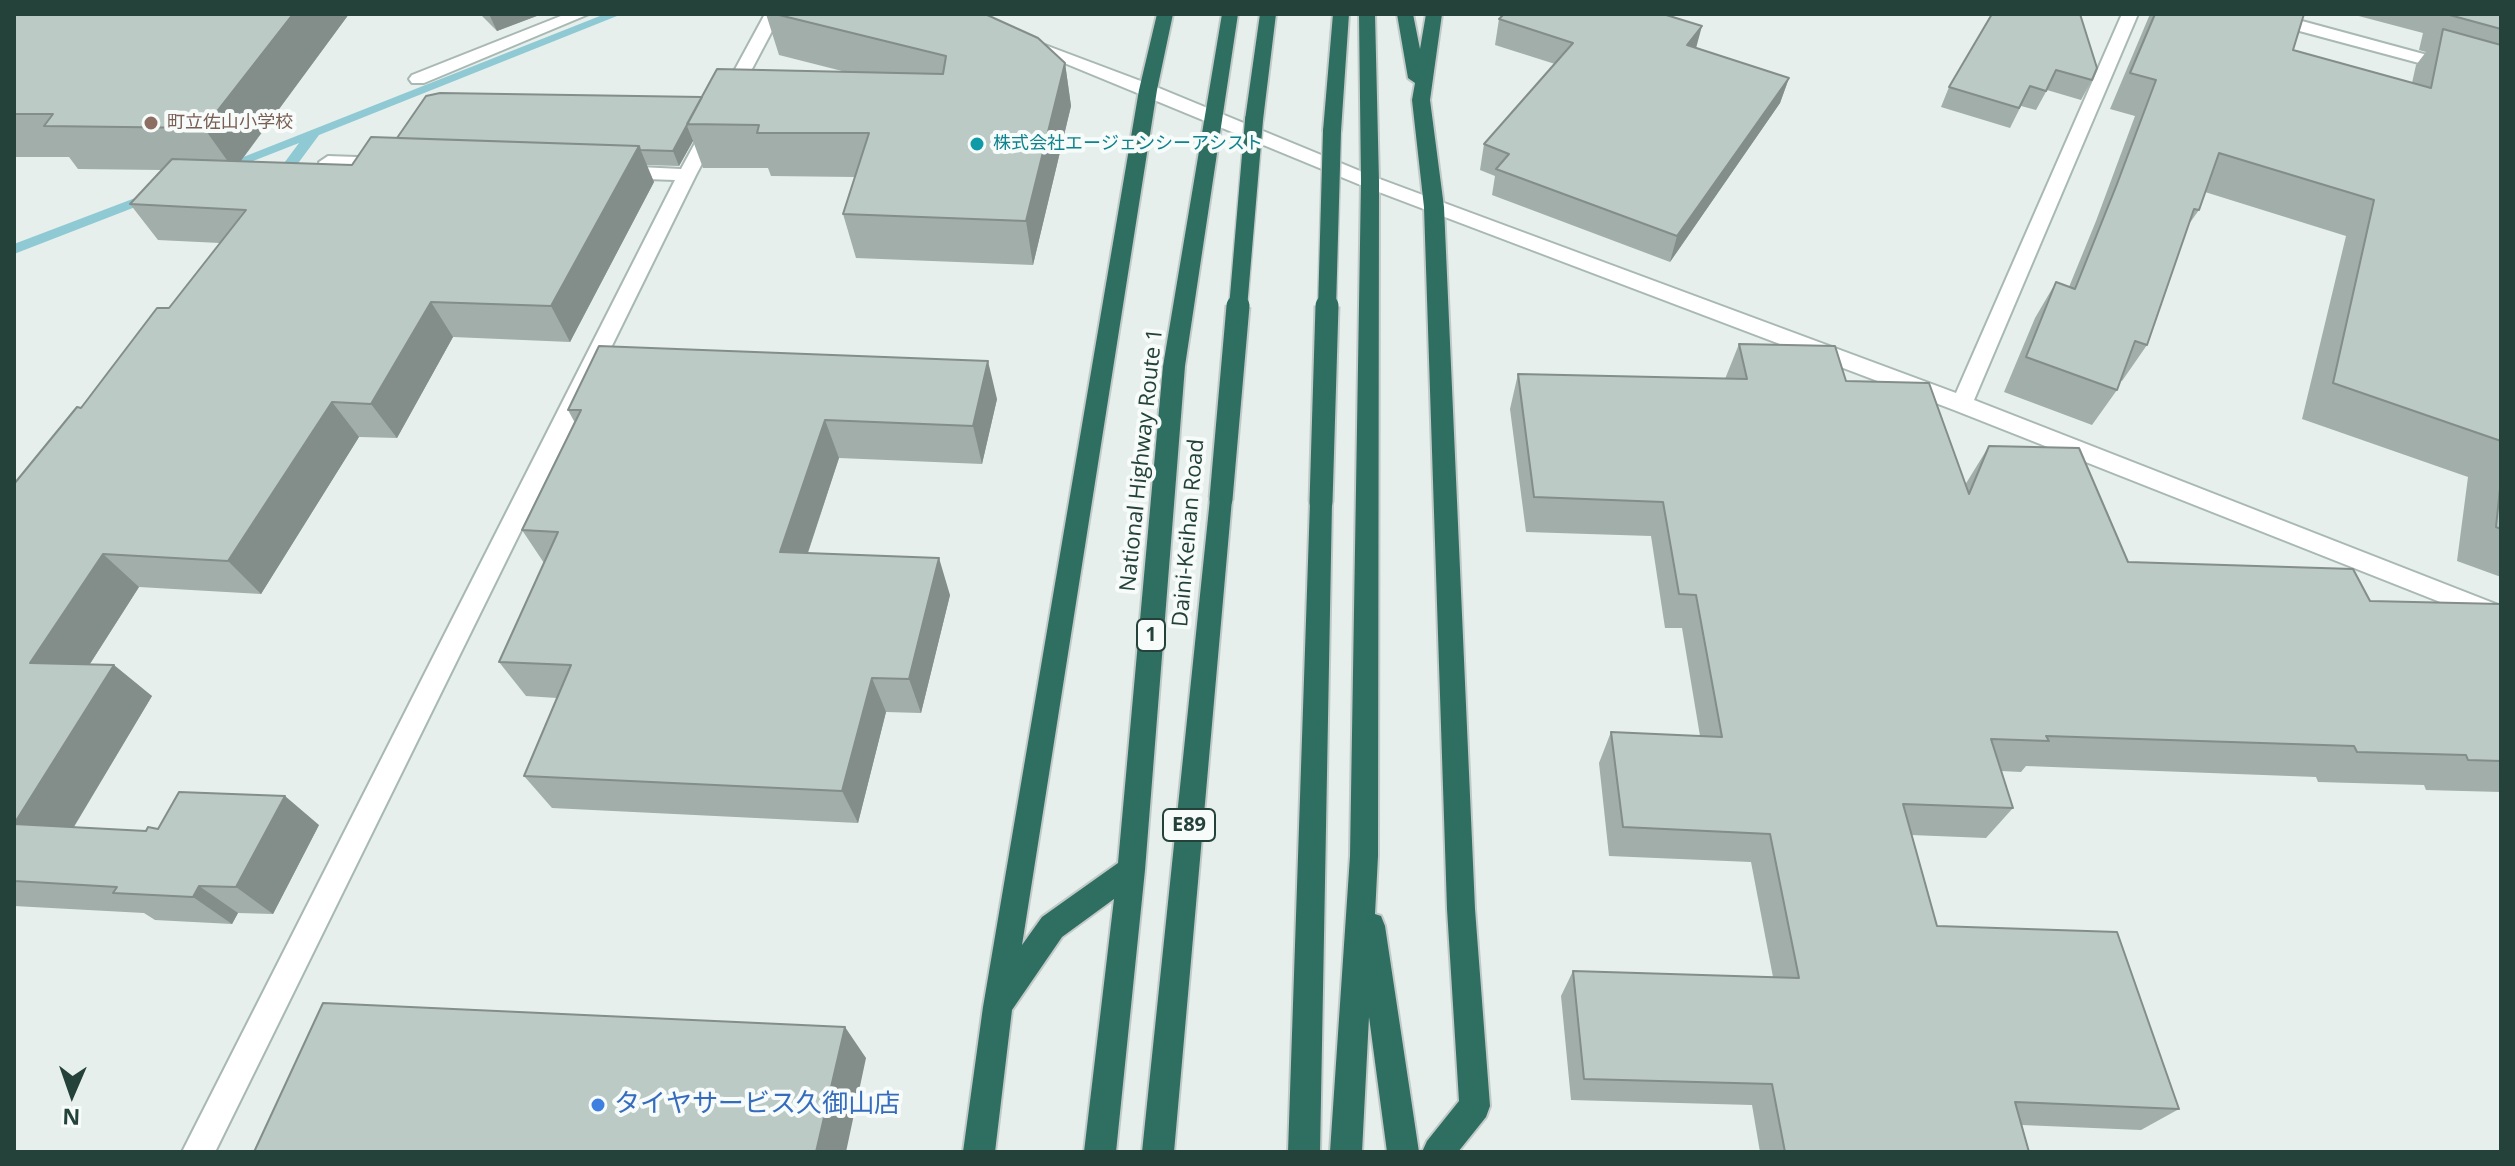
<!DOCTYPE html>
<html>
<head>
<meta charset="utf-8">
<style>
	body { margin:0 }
	#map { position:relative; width:2515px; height:1166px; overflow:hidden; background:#e6efeb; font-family:"Open Sans",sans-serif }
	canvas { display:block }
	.frame { position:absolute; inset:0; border:16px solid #24423a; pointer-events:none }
	.north { position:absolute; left:32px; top:1054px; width:80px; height:80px; -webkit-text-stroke:6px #f7fbf9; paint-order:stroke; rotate:182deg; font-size:22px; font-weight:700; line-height:32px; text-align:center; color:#24423a }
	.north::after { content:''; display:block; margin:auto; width:28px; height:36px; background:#24423a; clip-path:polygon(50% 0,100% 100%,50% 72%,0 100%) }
</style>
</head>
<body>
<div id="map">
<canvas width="2515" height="1166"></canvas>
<div class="frame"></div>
<div class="north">N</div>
</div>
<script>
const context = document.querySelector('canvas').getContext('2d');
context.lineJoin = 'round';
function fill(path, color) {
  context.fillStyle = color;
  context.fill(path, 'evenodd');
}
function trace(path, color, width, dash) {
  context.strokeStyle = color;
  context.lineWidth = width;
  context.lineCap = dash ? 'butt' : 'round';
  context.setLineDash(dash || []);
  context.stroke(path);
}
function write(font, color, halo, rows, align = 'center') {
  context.font = font + ' "Open Sans","Noto Sans JP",sans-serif';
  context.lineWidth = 8;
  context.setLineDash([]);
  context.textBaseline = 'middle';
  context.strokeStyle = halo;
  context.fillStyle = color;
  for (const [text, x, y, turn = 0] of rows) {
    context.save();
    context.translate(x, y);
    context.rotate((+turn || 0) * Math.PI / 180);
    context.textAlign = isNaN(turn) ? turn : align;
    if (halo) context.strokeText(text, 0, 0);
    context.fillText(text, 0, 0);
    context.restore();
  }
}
fill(new Path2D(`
	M605 14H622L319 135 282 185H272L270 182 299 143 225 172 220 173 213 169Z
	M151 192 156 193V199L14 254V244Z`), '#8ec9d4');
const minor = new Path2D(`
	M566 14H589L424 83H412L409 79 412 75Z
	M765 14H781L696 175 215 1152H182L675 180 618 178 609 172 618 166 681 169Z
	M2122 14H2138L1974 400 2501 606V626L1954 410 1363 186 1023 46 1025 42H1037L1154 86 1377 178 1956 393Z
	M2249 14H2276L2501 75V85L2251 18Z
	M328 156 386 158 395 164 386 170 321 166 319 162Z`);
const highway = new Path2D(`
	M1157 14H1173L1157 90 1022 945 1042 917 1118 863 1163 366 1222 14H1238L1185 366 1145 870 1116 1152H1084L1114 899 1062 937 1012 1010 995 1152H963L983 1007 1139 90Z
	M1260 14H1276L1263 120 1254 125 1245 120Z
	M1333 14H1349L1341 131 1332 136 1323 131Z
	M1359 14H1375L1379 182 1378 856 1375 914 1381 916 1385 926 1419 1152H1387L1369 1017 1362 1152H1330L1350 856 1361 182Z
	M1397 14H1413L1420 49 1426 14H1442L1430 100 1444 207 1475 909 1490 1106 1486 1117 1458 1152H1422L1427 1141 1459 1101 1447 909 1424 207 1412 100 1415 83 1408 78Z
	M1221 490 1229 493 1232 499 1174 1152H1142L1210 499 1213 493Z
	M1321 493 1329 496 1332 502 1320 1152H1288L1310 502 1313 496Z`);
trace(minor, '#a8b8b2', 4);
trace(highway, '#c2cac8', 4);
fill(minor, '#fff');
fill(highway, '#2f6f62');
const highwayBridgeFar1 = new Path2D(`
	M1238 308 1254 120
	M1327 308 1332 131`);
const highwayBridge = new Path2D(`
	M1221 499 1238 306
	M1321 502 1327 306`);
trace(highwayBridgeFar1, '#c2cac8', 21, []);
trace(highwayBridge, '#c2cac8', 27, []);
trace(highwayBridgeFar1, '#2f6f62', 18);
trace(highwayBridge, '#2f6f62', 23);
fill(new Path2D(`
	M14 14H349L241 161 352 165 397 138 702 97 846 72 779 55 766 14H985L1065 63 1071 106 1033 265 856 258 843 214 855 177 771 176 768 168H703L693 141 679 166 646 165 654 182 570 342 453 337 397 438 359 437 261 594 139 587 90 664 152 696 74 827 146 831 158 829 319 825 273 914 238 913 232 924 155 920 144 913 14 906V484L169 308 220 243 158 240 130 204 162 170 78 169 69 157H14Z
	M480 14H542L497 31Z
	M1504 14H1676L1673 17 1696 48 1789 78 1780 103 1670 262 1492 195 1495 176 1480 170 1484 144 1555 64 1495 45 1499 19Z
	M1992 14 2092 80 2081 100 2047 90 2036 110 2021 106 2010 128 1941 107 1949 87Z
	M2150 14H2304L2293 50 2412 83 2416 65 2426 52 2419 50 2423 33 2351 14H2501V577L2457 561 2468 477 2302 419 2346 236 2205 192 2199 210 2189 224 2147 345 2122 381 2120 380 2117 390 2092 425 2004 392 2035 318 2056 282 2069 287 2096 221 2135 116 2110 109Z
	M1739 344 1846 381 1965 485 1989 446 2128 562 2370 601 2501 604V792L2426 790 2424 785 2318 782 2316 777 2026 766 2021 772 2001 771 2013 808 1986 838 1911 835 1937 926 2179 1109 2141 1130 2022 1125 2029 1152H1760L1752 1105 1571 1100 1561 996 1573 971 1773 977 1751 862 1609 856 1599 763 1611 732 1700 736 1682 628H1665L1651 536 1526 532 1510 409 1518 374 1725 379Z
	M997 399 982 464 839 458 808 553 950 595 921 713 886 712 858 823 552 808 524 776 557 698 526 696 499 662 544 563 522 530 575 423 568 410Z`), '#a1aea9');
fill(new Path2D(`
	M293 14H349L234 170 204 128Z
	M489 14H542L497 31Z
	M1702 26 1695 52 1687 45Z
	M1065 63 1071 106 1033 265 1026 221Z
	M1789 78 1780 103 1670 262 1677 236Z
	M687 126 693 141 679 166 673 151Z
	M639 146 654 182 570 342 551 306Z
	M431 302 453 337 397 438 371 404Z
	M988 361 997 399 982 464 973 426Z
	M332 402 359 437 261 594 228 561Z
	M825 420 839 458 796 588 780 552Z
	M103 554 139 587 70 695 30 663Z
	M939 558 950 595 921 713 909 679Z
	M114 665 152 696 58 853 14 824Z
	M872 678 886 712 858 823 842 791Z
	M285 796 319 825 273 914 236 887Z
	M199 886 238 913 232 924 193 897Z
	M845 1027 866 1058 846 1152H816Z`), '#838d89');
const building = new Path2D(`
	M14 14H293L204 128 44 126 53 114H14Z
	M775 14H985L1038 38 1065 63 1026 221 843 214 869 133H757L759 125 687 124 717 69 943 74 946 56Z
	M1504 14H1663L1702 26 1687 45 1789 78 1677 236 1496 169 1509 154 1484 144 1573 43 1499 19Z
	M1992 14H2080L2097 68 2092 80 2056 70 2046 91 2030 86 2019 108 1949 87Z
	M2155 14H2304L2293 50 2431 88 2443 29 2501 45V441L2333 383 2374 200 2219 153 2199 210 2194 209 2147 345 2135 341 2117 390 2026 357 2056 282 2075 289 2117 184 2156 80 2130 73Z
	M2446 14H2501V29Z
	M440 93 702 97 673 151 640 150 639 146 397 138 426 96Z
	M371 137 639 146 551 306 431 302 371 404 332 402 228 561 103 554 30 663 114 665 14 824 146 831 148 827 158 829 179 792 285 796 236 887 199 886 193 897 113 893 117 887 14 881V484L77 407 81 408 157 308H169L246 210 130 204 172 159 352 165Z
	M1739 344 1835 346 1846 381 1929 383 1969 494 1989 446 2079 448 2128 562 2353 569 2370 601 2501 604V761L2468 760 2466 755 2357 752 2354 746 2046 736 2049 741 1991 739 2013 808 1903 804 1937 926 2117 932 2179 1109 2015 1102 2029 1152H1785L1772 1084 1584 1079 1573 971 1799 978 1770 834 1623 827 1611 732 1722 737 1696 595 1679 594 1663 502 1534 497 1518 374 1747 379Z
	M599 346 988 361 973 426 825 420 780 552 939 558 909 679 872 678 842 791 524 776 571 665 499 662 558 532 522 530 581 410H568Z
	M2501 479V529L2496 527Z
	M323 1003 845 1027 816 1152H254Z`);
fill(building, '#bbcac4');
trace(building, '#838d89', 2);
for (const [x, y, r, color] of [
	[151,123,8,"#8d6e63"],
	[977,144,8,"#0f9aa8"],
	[598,1105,8,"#3f7fe0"]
]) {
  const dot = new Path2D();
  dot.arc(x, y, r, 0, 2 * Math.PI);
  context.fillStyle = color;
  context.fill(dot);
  trace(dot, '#f7fbf9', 3);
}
write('18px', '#785e54', '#f7fbf9', [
	["町立佐山小学校",167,123]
], 'left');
write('18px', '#0d838f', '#f7fbf9', [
	["株式会社エージェンシーアシスト",993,144]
], 'left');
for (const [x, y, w] of [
	[1151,635,28],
	[1189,825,52]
]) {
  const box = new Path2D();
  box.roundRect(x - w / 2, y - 16, w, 32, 6);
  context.fillStyle = '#f7fbf9';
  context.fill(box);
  trace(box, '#24423a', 2);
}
write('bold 20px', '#24423a', null, [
	["1",1151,635],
	["E89",1189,825]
]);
write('22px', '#24423a', '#f7fbf9', [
	["National Highway Route 1",1142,460,-84],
	["Daini-Keihan Road",1189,533,-85]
]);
write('26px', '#366cbe', '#f7fbf9', [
	["タイヤサービス久御山店",614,1105]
], 'left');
</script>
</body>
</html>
